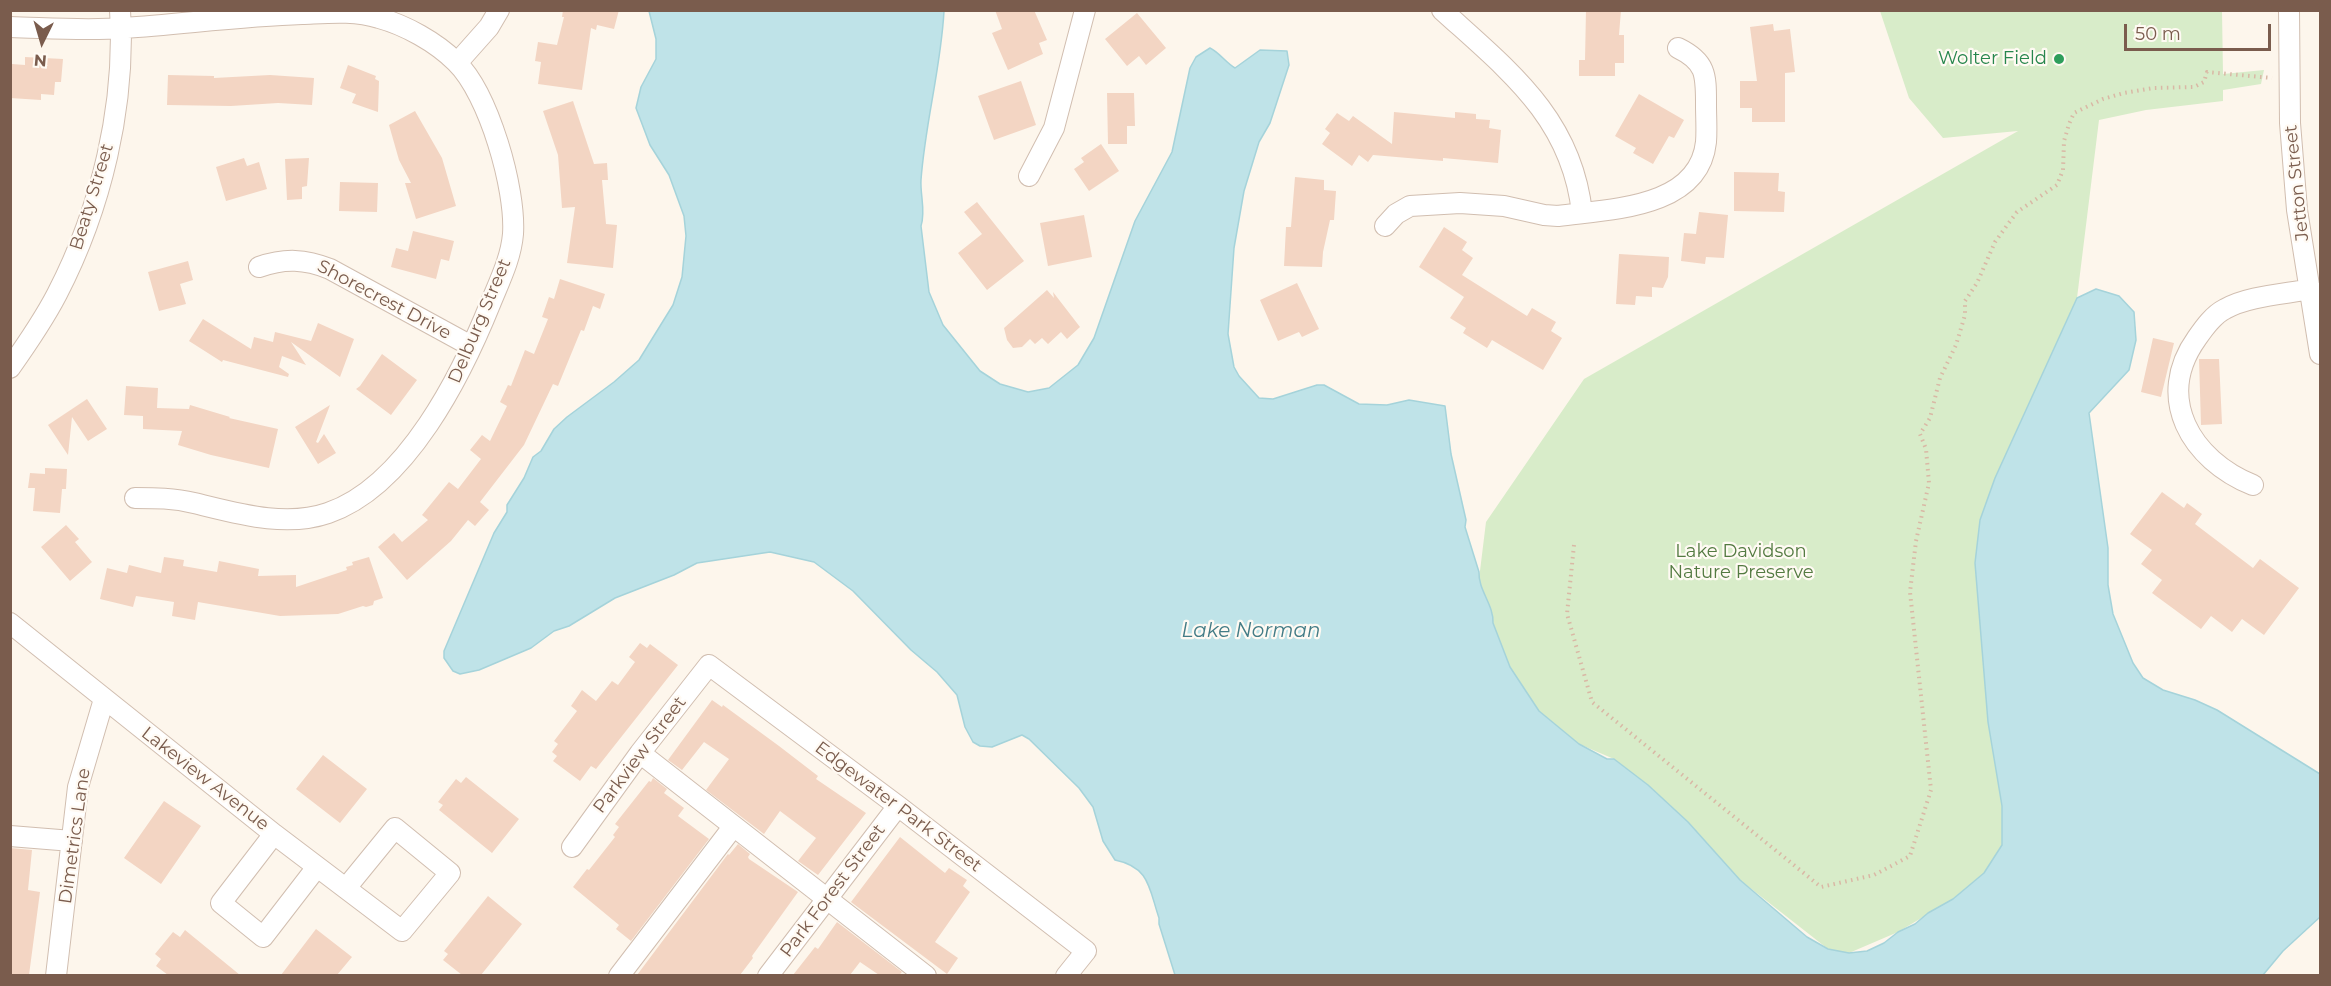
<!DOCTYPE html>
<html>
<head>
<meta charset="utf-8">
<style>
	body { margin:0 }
	#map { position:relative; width:2331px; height:986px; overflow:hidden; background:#fdf6ec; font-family:Montserrat,sans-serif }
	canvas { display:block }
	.frame { position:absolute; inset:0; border:12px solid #7a5c4d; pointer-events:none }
	.north { position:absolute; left:12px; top:12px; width:60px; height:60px; -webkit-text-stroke:4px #fffaf3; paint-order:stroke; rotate:185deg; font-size:16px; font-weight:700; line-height:24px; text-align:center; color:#7a5c4d }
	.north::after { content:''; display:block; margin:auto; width:21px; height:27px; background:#7a5c4d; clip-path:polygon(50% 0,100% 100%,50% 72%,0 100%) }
	.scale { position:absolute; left:2124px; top:24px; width:147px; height:27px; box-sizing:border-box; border:3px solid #7a5c4d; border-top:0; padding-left:8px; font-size:18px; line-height:21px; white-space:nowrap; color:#7a5c4d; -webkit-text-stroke:4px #fffaf3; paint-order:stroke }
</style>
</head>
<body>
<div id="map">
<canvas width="2331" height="986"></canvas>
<div class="frame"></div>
<div class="north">N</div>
<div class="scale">50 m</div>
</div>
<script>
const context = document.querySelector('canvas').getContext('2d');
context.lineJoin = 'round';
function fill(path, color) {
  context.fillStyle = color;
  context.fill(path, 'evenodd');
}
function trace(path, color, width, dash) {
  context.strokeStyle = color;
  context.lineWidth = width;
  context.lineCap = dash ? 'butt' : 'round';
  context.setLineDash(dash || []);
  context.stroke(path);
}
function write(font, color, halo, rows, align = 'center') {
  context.font = font + ' Montserrat,sans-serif';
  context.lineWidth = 4.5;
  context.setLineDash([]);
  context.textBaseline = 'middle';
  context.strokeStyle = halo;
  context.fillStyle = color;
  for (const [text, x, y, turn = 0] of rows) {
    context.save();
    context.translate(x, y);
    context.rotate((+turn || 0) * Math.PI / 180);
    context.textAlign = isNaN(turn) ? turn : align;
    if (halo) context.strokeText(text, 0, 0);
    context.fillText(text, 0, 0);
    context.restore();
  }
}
fill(new Path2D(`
	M1880 11H2222L2223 74 2264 70 2261 84 2223 90V101L2146 110 2099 120 2077 298 1995 478 1980 520 1975 563 1988 722 2002 806V845L1984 873 1953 899 1898 932 1849 953 1828 949 1740 880 1688 822 1648 785 1614 759 1579 744 1539 711 1510 667 1493 623 1479 579 1486 522 1584 379 2018 131 1943 138 1909 98Z`), '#d8ecc9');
const water = new Path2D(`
	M649 11H944C941 68 925 123 921 180 920 195 926 211 921 226L929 292 943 325 980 371 1000 384 1028 392 1049 388 1078 365 1094 338 1135 221 1172 152 1190 68 1196 57 1210 48C1220 53 1225 62 1235 68L1260 50 1287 51 1289 65 1270 123 1259 142 1244 191 1234 248 1228 334 1234 367 1239 376 1259 398 1273 399 1317 385H1324L1359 404 1387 405 1409 400 1445 406 1451 454 1466 520 1465 527 1479 572C1478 590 1494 605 1493 623L1510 667 1539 711 1579 744 1607 759H1614L1648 785 1688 822 1740 880 1807 937 1828 949 1849 953 1867 951 1884 943 1898 932 1915 924 1928 913 1953 899 1984 873 2002 845V806L1988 722 1975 563 1980 520 1995 478 2077 298 2096 289 2119 296 2134 312 2136 340 2129 370 2089 413 2108 548V585L2113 614 2133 663 2143 678 2163 690 2195 700 2217 710 2320 774V917L2283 951 2263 975H1175L1159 924V918C1149 889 1150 867 1115 860L1103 841 1093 807 1079 788 1029 739 1022 735 992 747 980 746 973 742 965 727 957 695 937 672 911 650 853 591 814 562 770 552 697 563 674 575 615 598 569 626 554 631 531 648 479 670 460 674 453 671 444 658V651L494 533 507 512V505L524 478 533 457 541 451 554 429 567 417 614 382 639 360 673 305 682 277 686 236 684 216 669 175 650 145 636 108 641 87 656 59V39Z`);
fill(water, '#bfe3e8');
trace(water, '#a5d3da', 1.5);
fill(new Path2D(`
	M563 10H619L614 29 597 25 596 30 591 28 582 90 538 84 541 62 535 61 538 42 557 45 564 17H562Z
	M995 10H1034L1047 40 1039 43 1043 54 1008 70 992 33 1002 29Z
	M1586 10H1621L1619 35H1624V63H1615V76H1579V60H1585Z
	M1137 13 1166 48 1146 65 1139 56 1127 66 1105 39Z
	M1773 24 1774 31 1790 29 1795 72 1785 73V122H1752V108H1740V81H1757L1750 27Z
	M25 57 63 59 61 82H55L54 95 41 94V100L10 98 12 64 25 65Z
	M348 65 376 76 375 79 379 81 378 112 352 103 356 94 340 88Z
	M168 75 214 76V78L270 75 314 78 312 105 278 103 231 106 167 105Z
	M1021 81 1036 125 994 140 978 96Z
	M1107 93H1134L1135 126H1127V144H1108Z
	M1639 94 1684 120 1674 138 1669 136 1653 164 1633 153 1636 148 1615 136Z
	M573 101 594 164 607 163 608 180H602L606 224 617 225 613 268 567 263 575 207 562 208 558 155 543 111Z
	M415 111 442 158 456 206 416 219 405 183H411L399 160 389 125Z
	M1394 112 1455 118V112L1476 114V119L1490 120 1489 128 1501 130 1498 163 1443 158V161L1373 155 1368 162 1359 155 1352 166 1322 144 1330 133 1325 129 1337 113 1349 121 1353 116 1392 144Z
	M1101 144 1119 171 1089 191 1074 169 1084 162 1081 158Z
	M244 158 247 166 259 162 267 189 226 201 216 167Z
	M309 158 307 186 302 187V199L287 200 285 159Z
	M1734 172 1779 173 1778 191 1785 192 1784 212 1734 211Z
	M1295 177 1324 180V190L1336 191 1334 220H1330L1323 252 1322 267 1284 266 1286 227H1291Z
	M340 182 378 183 377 212 339 211Z
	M977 202 1024 261 987 290 958 253 982 234 964 212Z
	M1699 212 1728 215 1724 258 1706 257 1705 264 1681 261 1684 233 1696 234Z
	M1084 215 1092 257 1048 266 1040 223Z
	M1444 227 1467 242 1462 250 1473 258 1462 275 1527 316 1532 308 1556 322 1551 331 1562 338 1543 370 1492 340 1487 348 1463 333 1466 328 1450 318 1464 297 1419 267Z
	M413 231 454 241 449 261 441 259 436 279 391 267 396 248 408 251Z
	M1619 254 1669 257 1668 277 1663 288 1652 287V297L1636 296 1635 305 1616 304Z
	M188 261 193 280 180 284 186 304 159 311 148 272Z
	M560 279 605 294 600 309 593 306 584 331 581 330 558 386 553 384 524 445 480 502 489 510 475 526 468 520 451 541 407 580 378 547 394 533 402 542 428 520 422 515 449 482 458 489 481 459 470 450 482 435 490 441 507 406 500 402 508 385 511 386 525 350 534 354 548 319 542 317 549 297 554 299Z
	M1297 283 1319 329 1302 337 1299 332 1278 341 1260 300Z
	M1047 290 1054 298 1053 292 1080 327 1067 339 1061 332 1048 344 1042 338 1035 344 1030 339 1022 347 1013 348 1007 340 1004 328Z
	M203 319 251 349 254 337 273 342 275 332 311 341 318 323 354 339 340 377 291 342 306 365 282 356 279 367 289 374 288 377 223 360 222 362 189 341Z
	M2153 338 2174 343 2161 397 2141 392Z
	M382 354 417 380 391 415 356 389 360 386Z
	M2199 359H2219L2222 424 2201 425Z
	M126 386 158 388 157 408 189 409 190 405 230 417 229 418 278 429 269 468 211 455 178 445 182 431 143 429V416L124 415Z
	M87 399 107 429 88 441 72 417 68 455 48 425Z
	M330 405 316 442 318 443 324 434 336 453 318 464 295 427Z
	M45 468 67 469 66 489H62L60 513 33 511 35 488H28L30 473 45 474Z
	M2162 492 2184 508 2187 503 2202 514 2195 524 2253 568 2260 559 2299 588 2264 635 2242 619 2232 632 2211 616 2201 629 2152 593 2162 580 2141 564 2152 550 2130 534Z
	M66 525 79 539 75 542 92 562 70 581 41 547Z
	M164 557 184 560 183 566 217 572 219 561 259 569 258 576 296 575V587L347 570 346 567 353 565 352 562 369 557 383 598 374 601 373 605 366 607 363 606 338 614 280 616 198 602 195 620 172 616 174 602 136 596 133 607 100 599 107 568 127 573 129 565 161 573Z
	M640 643 647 648 650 644 678 665 596 769 591 766 580 781 553 761 557 756 552 752 558 744 554 741 577 711 571 706 582 690 596 701 612 681 618 685 635 662 629 657Z
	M712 700 722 707 723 705 779 746 818 776 816 779 866 813 818 875 798 861 816 838 780 811 764 834 706 790 729 759 704 742 682 770 668 760Z
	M323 755 367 789 340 823 296 789Z
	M466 777 519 819 492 853 439 810 443 805 438 802 456 779 461 783Z
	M653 778 667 789 664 793 684 808 678 816 709 839 631 941 616 929 619 925 573 887 587 869 589 870 615 837 613 835 619 827 615 824 649 781 651 782Z
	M164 801 201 826 161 884 124 858Z
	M900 837 945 873 949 868 967 880 963 886 970 892 935 942 958 958 947 974 851 902Z
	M738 844 750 854 748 857 749 859 798 892 752 956 753 958 740 975H637L728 854 729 855Z
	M10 848 32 850 28 890 40 892 29 975H10Z
	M488 896 522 924 481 975H462L443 960 448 954 444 951Z
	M837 922 902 972 899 975H879L860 962 850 975H793L815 947 818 949Z
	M316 929 352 957 337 975H281Z
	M185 930 240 975H168L156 966 161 959 155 954 173 932 180 937Z`), '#f3d5c3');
const minor = new Path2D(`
	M1442 10C1508 70 1572 118 1582 213
	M2289 10 2290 123 2297 210 2320 354
	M10 27C48 28 86 31 124 28 183 24 242 16 302 14 327 13 354 10 379 18 405 25 436 42 456 62 489 94 516 189 513 234 511 258 500 280 491 302 462 374 407 486 328 513 285 528 236 513 194 503 174 498 155 498 135 498
	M457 63 489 27 499 10
	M1029 176 1054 128 1085 10
	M1385 226 1396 214 1410 206 1460 203 1504 206 1544 215 1558 216C1609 209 1699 209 1706 142 1707 130 1706 117 1706 105 1706 76 1707 62 1678 48
	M259 267C285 258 305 259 330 269L471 346
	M10 368C27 344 44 319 57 294 101 209 126 106 120 10
	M2253 485C2191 460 2154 398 2197 338 2204 328 2213 315 2225 309 2247 296 2285 294 2311 289
	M10 623 274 834 402 931 450 873 395 828 346 888
	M640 753 926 976
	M274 834 221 903 263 937 317 867
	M10 836 72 841
	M572 847 640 753 709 665 898 806 1086 951 1066 976
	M56 976 78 787 104 699
	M619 976 733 827
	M768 976 898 806`);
trace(minor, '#d1beb0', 22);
trace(new Path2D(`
	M1574 545 1567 614 1592 702 1821 887 1874 875 1910 856 1931 790 1910 592 1916 541 1929 483 1926 449 1920 434 1930 418 1940 378 1956 345 1965 315V301L1977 283 1995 242 2008 224 2017 212 2057 185 2063 170 2064 141 2069 124 2074 113 2103 99 2124 93 2153 88 2194 87 2204 82 2207 72 2272 78`), '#d9b8a5', 4, [1.5, 4.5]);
trace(minor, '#fff', 20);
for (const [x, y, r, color] of [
	[2059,59,6,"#2e9e5b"]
]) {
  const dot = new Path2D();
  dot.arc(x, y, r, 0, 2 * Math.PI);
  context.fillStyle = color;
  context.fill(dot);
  trace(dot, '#fffaf3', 2);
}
write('18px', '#27864d', '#fffaf3', [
	["Wolter Field",2047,59]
], 'right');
write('18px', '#7a5c4d', '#fffaf3', [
	["Jetton Street",2297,183,-96],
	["Beaty Street",92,197,-73],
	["Shorecrest Drive",384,300,28],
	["Delburg Street",480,321,-67],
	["Parkview Street",640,755,-53],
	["Lakeview Avenue",205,779,38],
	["Edgewater Park Street",898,807,37],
	["Dimetrics Lane",75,836,-82],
	["Park Forest Street",833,891,-53]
]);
write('18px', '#537a41', '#fffaf3', [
	["Lake Davidson",1741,552],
	["Nature Preserve",1741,573]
]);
write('italic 20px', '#437c86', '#fffaf3', [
	["Lake Norman",1251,631]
]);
</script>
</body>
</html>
